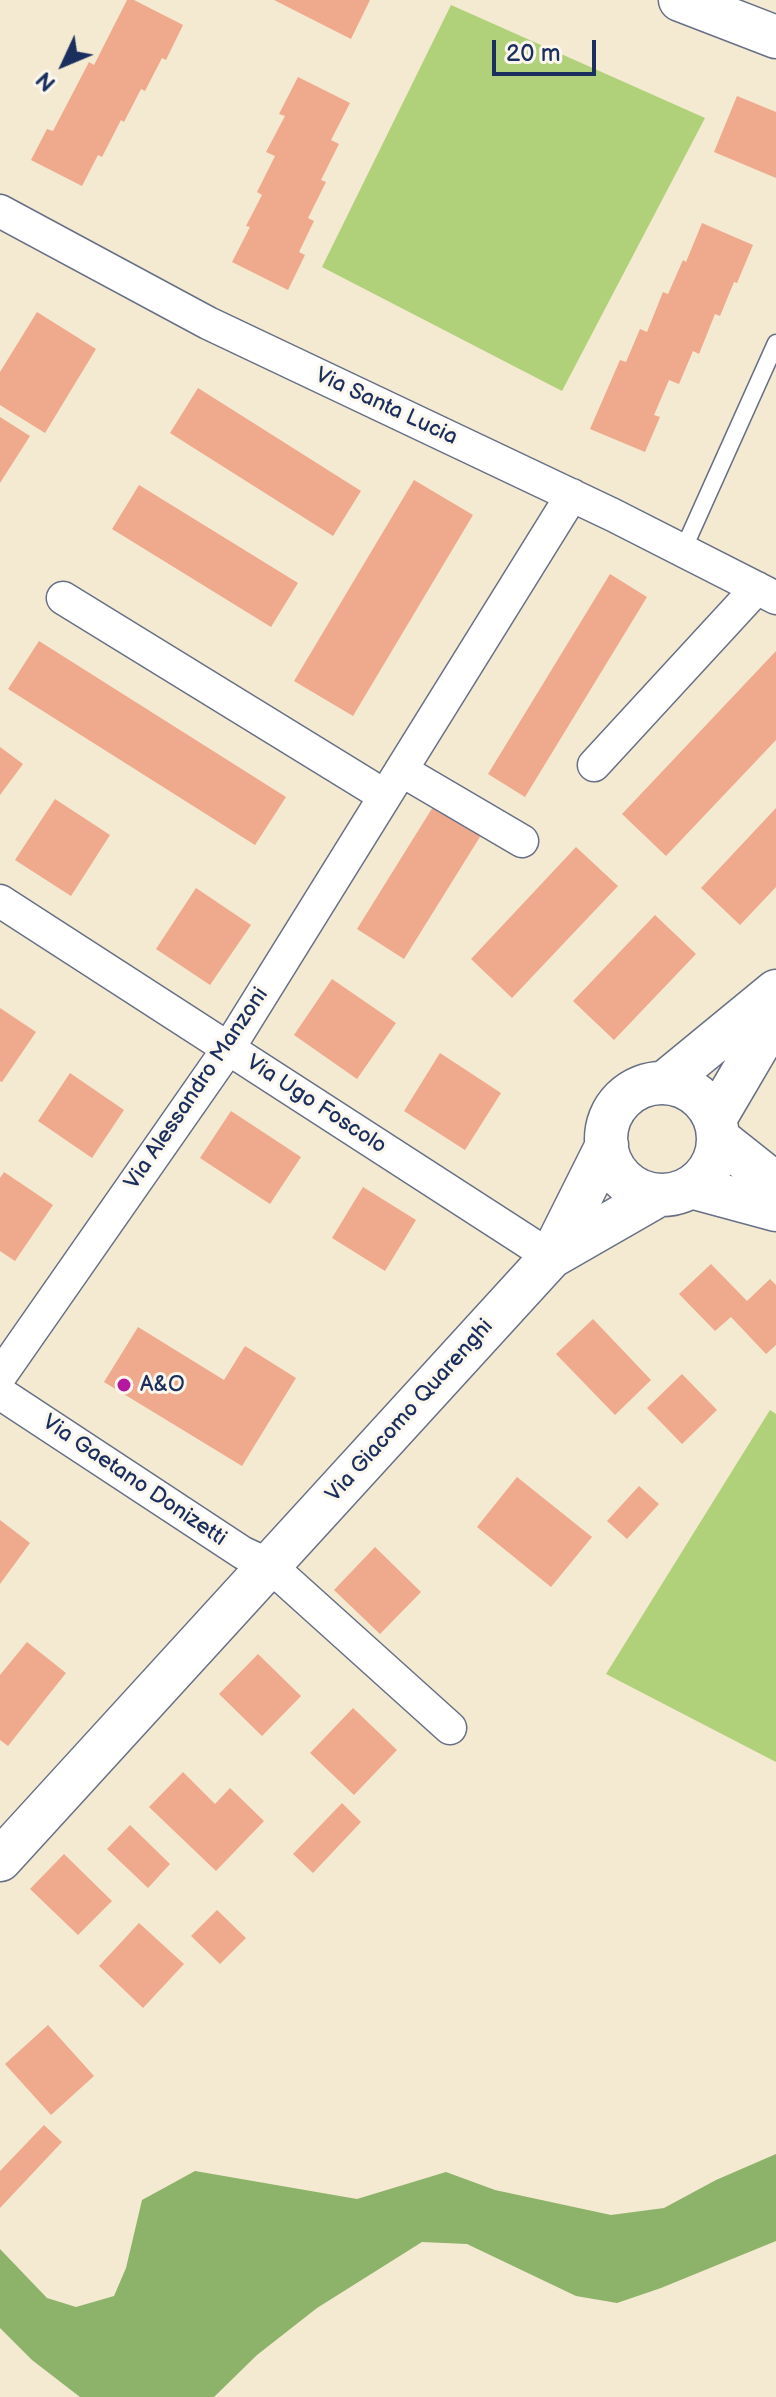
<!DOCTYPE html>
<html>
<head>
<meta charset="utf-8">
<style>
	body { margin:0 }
	#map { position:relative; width:776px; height:2397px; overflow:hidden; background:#f4e9d1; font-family:"Balsamiq Sans",sans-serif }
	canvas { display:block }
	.north { position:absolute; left:24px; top:24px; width:80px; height:80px; -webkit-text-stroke:6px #fbf7ec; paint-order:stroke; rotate:226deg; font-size:22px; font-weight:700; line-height:32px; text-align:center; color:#1b2f5e }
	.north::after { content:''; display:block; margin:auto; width:28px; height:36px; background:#1b2f5e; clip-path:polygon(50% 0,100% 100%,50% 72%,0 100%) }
	.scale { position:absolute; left:492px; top:40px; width:104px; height:36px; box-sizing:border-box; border:4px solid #1b2f5e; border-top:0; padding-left:10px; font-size:24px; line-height:28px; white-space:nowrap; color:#1b2f5e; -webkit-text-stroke:6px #fbf7ec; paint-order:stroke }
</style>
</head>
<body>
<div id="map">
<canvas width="776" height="2397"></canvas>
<div class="north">N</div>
<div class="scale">20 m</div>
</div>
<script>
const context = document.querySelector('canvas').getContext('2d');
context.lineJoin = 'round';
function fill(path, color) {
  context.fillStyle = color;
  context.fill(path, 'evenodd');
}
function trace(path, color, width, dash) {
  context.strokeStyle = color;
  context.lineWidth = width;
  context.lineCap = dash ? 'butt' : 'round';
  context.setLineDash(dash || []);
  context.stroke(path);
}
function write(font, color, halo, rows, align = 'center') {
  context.font = font + ' "Balsamiq Sans",sans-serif';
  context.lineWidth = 6;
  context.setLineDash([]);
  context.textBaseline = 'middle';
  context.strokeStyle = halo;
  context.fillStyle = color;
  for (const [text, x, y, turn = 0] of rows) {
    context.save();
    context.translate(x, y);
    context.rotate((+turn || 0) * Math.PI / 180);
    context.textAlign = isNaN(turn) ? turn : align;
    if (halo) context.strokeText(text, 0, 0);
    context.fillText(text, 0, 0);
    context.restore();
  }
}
fill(new Path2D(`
	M451 5 705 118 562 391 322 267Z
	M770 1410 776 1414V1762L606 1674Z`), '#b0d179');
fill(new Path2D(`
	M776 2154V2241L661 2288 617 2303 576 2296 467 2244 422 2242 317 2308 257 2355 214 2397H80L32 2360 0 2328V2249L47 2298 76 2307 114 2296 126 2268 142 2200 195 2171 357 2199 446 2172 495 2190 611 2215 664 2208 716 2180Z`), '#8cb369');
fill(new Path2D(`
	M127 0H134L183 25 166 60 162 58 145 91 141 89 124 122 121 120 102 157 98 155 82 186 31 160 47 129 53 131 89 62 94 65Z
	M274 0H370L351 39Z
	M298 77 350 103 331 140 339 144 321 180 326 182 308 218 314 221 299 252 305 255 288 290 232 262 250 227 246 226 262 195 257 192 275 156 266 152 285 116 279 114Z
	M737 96 776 112V178L714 152Z
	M702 223 753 245 737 283 734 282 720 316 715 314 699 354 693 351 679 384 669 380 654 415 660 417 645 452 590 429 620 360 626 362 640 329 647 332 663 292 668 294 683 260 686 262Z
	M37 312 96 349 45 433 0 405V372Z
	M198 388 361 491 333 536 170 433Z
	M0 417 30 436 0 483Z
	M414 480 473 515 353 716 294 681Z
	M139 485 298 583 271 627 112 529Z
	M610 574 647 597 525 797 488 774Z
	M39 641 286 797 255 845 8 689Z
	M776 651V740L666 856 622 814Z
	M0 747 23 764 0 795Z
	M55 799 110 835 71 896 15 860Z
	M436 802 483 832 404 959 357 929Z
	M776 808V887L740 925 701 888Z
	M576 847 618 886 512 998 471 959Z
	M196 888 251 925 210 985 156 949Z
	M655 915 696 954 614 1040 573 1001Z
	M332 979 396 1023 357 1079 294 1035Z
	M0 1008 36 1032 2 1082 0 1081Z
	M440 1053 501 1093 465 1150 404 1111Z
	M70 1073 124 1110 92 1158 38 1121Z
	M231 1111 301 1157 270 1204 200 1158Z
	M4 1172 53 1205 15 1261 0 1251V1178Z
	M363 1187 416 1220 385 1271 332 1238Z
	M711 1264 747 1301 770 1279 776 1285V1345L766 1354 731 1317 715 1331 679 1294Z
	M593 1319 651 1380 615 1415 556 1354Z
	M138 1327 224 1380 245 1346 296 1378 242 1466 104 1382Z
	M682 1374 717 1410 682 1444 647 1408Z
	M517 1477 592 1537 551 1587 477 1527Z
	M639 1486 659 1504 627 1539 607 1521Z
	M0 1520 30 1543 0 1584Z
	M375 1547 421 1592 380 1634 334 1590Z
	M27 1642 66 1673 8 1746 0 1740V1675Z
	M258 1654 301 1696 262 1736 219 1694Z
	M353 1708 397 1750 354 1795 310 1753Z
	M183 1772 215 1804 230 1788 264 1821 216 1871 149 1807Z
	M342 1803 361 1822 313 1873 293 1854Z
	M130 1825 170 1864 148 1888 107 1849Z
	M64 1854 112 1901 78 1935 30 1889Z
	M217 1910 246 1938 220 1964 191 1936Z
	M139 1923 184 1964 143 2008 99 1966Z
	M48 2025 94 2076 51 2115 5 2064Z
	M44 2125 62 2142 0 2208V2171Z`), '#efa98d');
const service = new Path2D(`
	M683 550 776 343`);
const minor = new Path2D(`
	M0 211 208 323 613 515 776 598
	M63 598 385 796
	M594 765 757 588
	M401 770 522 841
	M0 901 551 1257
	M0 1376 228 1049 572 495
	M0 1393 243 1553 269 1565 450 1728`);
const tertiary = new Path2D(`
	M680 0 776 37
	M664 1083 776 991
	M606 1139a56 56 0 1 1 112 0a56 56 0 1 1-112 0Z
	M715 1119 776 1015
	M718 1138 776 1184
	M691 1187 776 1210
	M551 1257 659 1195
	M0 1860 551 1257 607 1145`);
trace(service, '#677086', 19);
trace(minor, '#677086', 35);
trace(tertiary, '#677086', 45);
trace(service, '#fff', 16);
trace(minor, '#fff', 32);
trace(tertiary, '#fff', 42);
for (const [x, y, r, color] of [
	[124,1385,8,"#b5179e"]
]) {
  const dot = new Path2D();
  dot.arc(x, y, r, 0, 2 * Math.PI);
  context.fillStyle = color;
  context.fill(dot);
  trace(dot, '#fbf7ec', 3);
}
write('22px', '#1b2f5e', '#fbf7ec', [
	["Via Santa Lucia",386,407,25],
	["Via Alessandro Manzoni",197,1089,-56],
	["Via Ugo Foscolo",316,1105,33],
	["Via Giacomo Quarenghi",410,1411,-48],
	["Via Gaetano Donizetti",134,1481,34]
]);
write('22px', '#1b2f5e', '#fbf7ec', [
	["A&O",140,1385]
], 'left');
</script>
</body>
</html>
